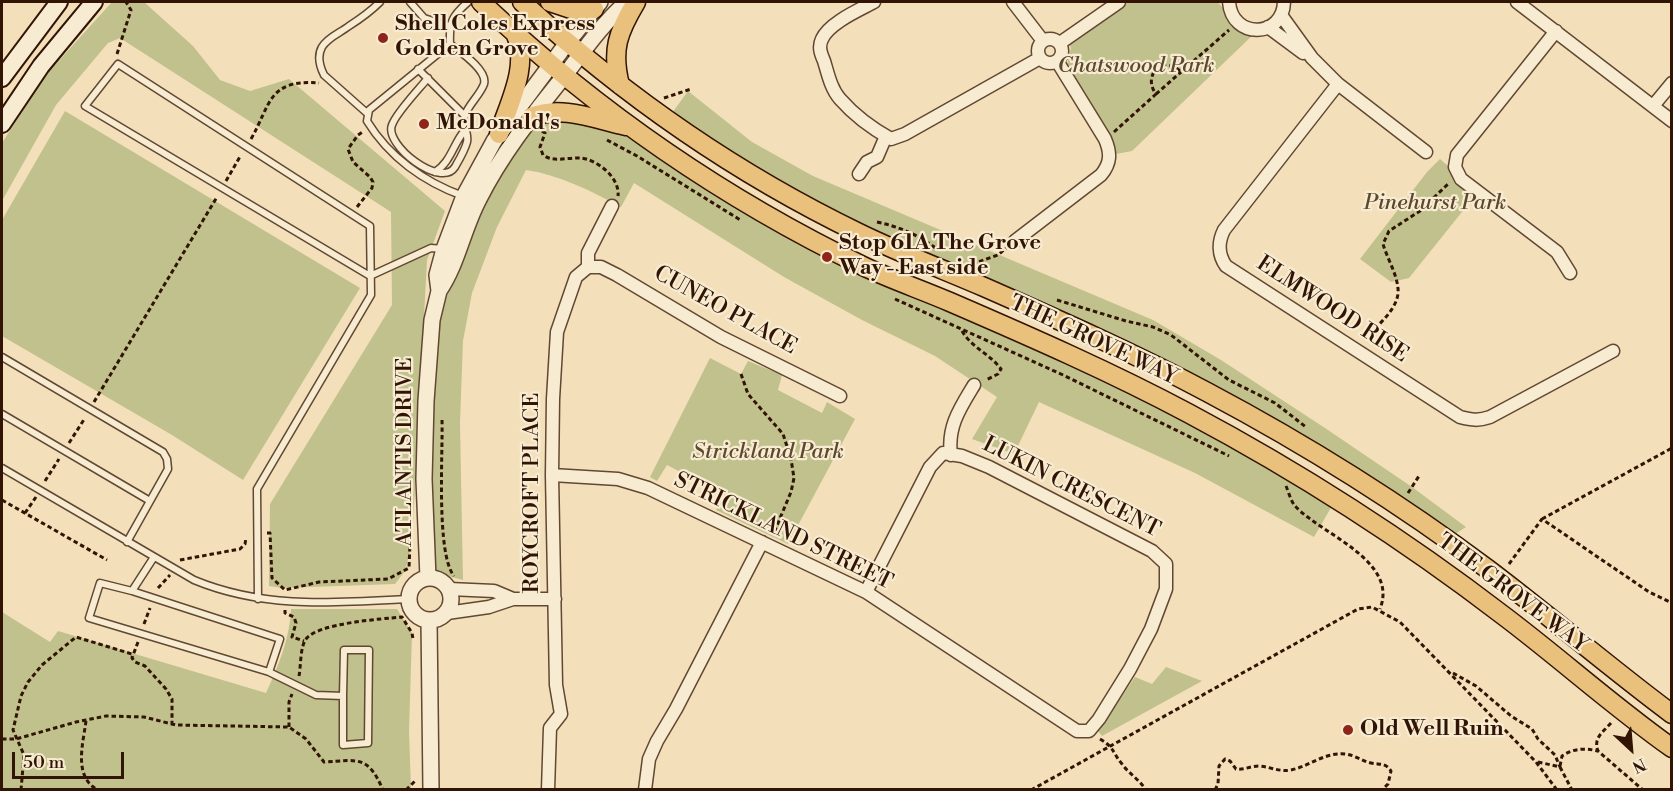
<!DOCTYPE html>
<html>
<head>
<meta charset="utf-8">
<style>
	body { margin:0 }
	#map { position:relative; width:1673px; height:791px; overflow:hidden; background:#f3e0ba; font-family:"Libre Bodoni",serif }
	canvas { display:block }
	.frame { position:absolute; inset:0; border:3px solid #311404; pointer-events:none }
	.north { position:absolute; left:1601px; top:719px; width:60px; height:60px; -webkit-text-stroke:4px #f7ebd2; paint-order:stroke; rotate:154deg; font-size:16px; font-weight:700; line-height:24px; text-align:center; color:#311404 }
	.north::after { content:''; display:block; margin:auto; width:21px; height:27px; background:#311404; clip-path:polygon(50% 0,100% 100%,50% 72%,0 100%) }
	.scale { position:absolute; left:12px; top:752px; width:112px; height:27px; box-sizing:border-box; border:3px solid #311404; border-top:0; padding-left:8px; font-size:18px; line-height:21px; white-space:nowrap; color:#311404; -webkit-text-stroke:4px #f7ebd2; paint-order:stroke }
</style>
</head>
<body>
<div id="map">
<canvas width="1673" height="791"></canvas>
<div class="frame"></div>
<div class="north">N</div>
<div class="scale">50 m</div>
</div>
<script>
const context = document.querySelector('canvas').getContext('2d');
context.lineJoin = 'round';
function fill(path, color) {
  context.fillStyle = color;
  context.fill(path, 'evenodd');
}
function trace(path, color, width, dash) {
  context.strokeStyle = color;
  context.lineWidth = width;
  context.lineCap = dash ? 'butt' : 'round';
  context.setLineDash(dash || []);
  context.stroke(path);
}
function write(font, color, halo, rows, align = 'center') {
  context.font = font + ' "Libre Bodoni",serif';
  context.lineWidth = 4.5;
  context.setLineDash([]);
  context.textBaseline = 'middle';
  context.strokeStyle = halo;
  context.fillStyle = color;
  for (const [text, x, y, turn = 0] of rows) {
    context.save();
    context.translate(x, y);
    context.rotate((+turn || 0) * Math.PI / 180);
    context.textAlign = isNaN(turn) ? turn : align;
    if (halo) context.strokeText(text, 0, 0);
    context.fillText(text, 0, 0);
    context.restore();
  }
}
fill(new Path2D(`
	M112 2H144L193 46 220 80 250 91 289 79 445 211 427 260 412 544 405 571 395 584 282 588 269 586 270 504 392 305 391 212 120 38 108 43 56 105 2 201V143L45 76Z
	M1129 2H1217C1233 14 1224 32 1255 33L1132 151 1116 154 1114 145 1067 64 1071 48 1069 43Z
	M688 91 752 142 813 176 1153 320 1221 360 1325 428 1412 487 1466 527 1446 540 1207 392 866 236 667 120Z
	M65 111 360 288 243 480 172 435 2 336V220Z
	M527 113 633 128 781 223 1147 392 1336 499 1314 537 1195 473 1039 402 1014 454 972 439 997 397 935 356 862 320 784 277 634 183 621 207C591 191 560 175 526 170L497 227 472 293 463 341 460 423 463 580 448 576 428 578 426 401 451 241 495 154Z
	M1440 159 1478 192 1409 278 1391 282 1360 259 1427 172Z
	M710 358 741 374 748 361 782 375 778 390 822 413 827 402 855 419 788 544 716 510 723 494 667 465 657 481 650 477Z
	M291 609H397L412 633 409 731 411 789 2 790V612L50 642 58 631 266 693C278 667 290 638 291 609Z
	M1166 667 1202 681 1102 736 1098 731 1135 677 1152 684Z`), '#c0c18c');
const service = new Path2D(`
	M410 2 424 18 449 26
	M450 44 369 110 367 121C389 157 424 182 463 196
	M418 69 465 116
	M428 78C419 89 396 113 392 125 384 145 441 189 455 167 459 160 465 150 467 142 469 134 462 124 465 115 469 104 480 95 484 84 488 70 459 51 450 44 449 22 452 16 468 2
	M368 114 324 75C320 67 317 56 322 47 328 37 340 33 349 26 360 19 371 11 380 2
	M435 172C451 162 453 144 465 130
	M2 357 163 452 167 459 168 469 127 542
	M2 414 150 501
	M2 468 194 580C264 609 333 603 408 599
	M154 557 132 591 280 639 269 672
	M132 591 100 583 89 618 269 672 316 695 343 696 344 650H369L368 743 343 745V696
	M258 599 257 489 371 295 370 226 118 64 85 106 370 276 431 248 443 249`);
const minor = new Path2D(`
	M874 2C859 10 829 23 822 39 818 47 821 54 824 61 828 74 831 89 840 99 854 115 873 129 891 139L905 134 1040 58
	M1013 2 1043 41
	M1229 2C1232 40 1283 38 1284 2
	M1517 2 1672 121
	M1281 15 1312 58 1338 84 1426 152
	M1268 27 1303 53
	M1556 31 1457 155 1455 167 1461 179 1557 252 1570 273
	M1038 51a12 12 0 1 1 24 0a12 12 0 1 1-24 0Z
	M1060 43 1119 2
	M1338 84 1224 230C1218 242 1218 255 1226 266L1460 417C1472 420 1478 421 1490 417L1613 351
	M1653 106 1672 83
	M859 174 867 162 877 157 886 136
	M1015 241 1101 175C1111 163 1111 153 1105 139L1057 61
	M588 267H601L617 275 721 337 840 396
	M951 455C947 427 960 408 974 385
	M552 475 618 479 648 488 866 592 1077 731H1089L1099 719 1130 669 1151 629 1166 589V564L1152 551 989 467 962 456 943 453 930 467 866 592
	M449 589 494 591 513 599
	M447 613 489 607 513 599H555
	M548 790 550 728 561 714 556 685 552 475 553 399 557 332 576 277 588 267V253L612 206
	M645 790 649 759 657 741 676 709 762 542`);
const tertiary = new Path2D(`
	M439 291C458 263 463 229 479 199 502 153 533 115 565 75 584 50 603 23 627 2
	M409 599a21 21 0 1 1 42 0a21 21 0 1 1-42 0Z
	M428 578 424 479 426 401 432 320 439 291 437 275 444 249 464 196 494 141 567 43 600 2
	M429 620 431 790`);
const secondary = new Path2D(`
	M2 78 59 2
	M2 124 41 66 94 2`);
const primary = new Path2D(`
	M481 2C594 109 724 199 865 267 893 280 922 290 950 302 1031 337 1111 372 1188 413 1299 472 1405 540 1504 616 1561 659 1614 707 1672 748
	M522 2C623 95 735 173 859 233 900 253 942 269 984 287 1059 320 1134 353 1207 392 1305 444 1401 504 1489 570 1551 617 1610 668 1672 714
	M550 2 577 11 594 9
	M620 85C611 50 618 32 636 2
	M531 117C562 105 594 119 626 126
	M499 134C509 103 530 65 515 33`);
trace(service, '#624732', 9);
trace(minor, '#624732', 15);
trace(tertiary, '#624732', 18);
trace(secondary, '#311404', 20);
trace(primary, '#311404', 21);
trace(new Path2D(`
	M117 54 131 10 126 2
	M1156 94 1181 72
	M664 98 691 89
	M542 131 545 133 540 147 543 155C554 163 568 157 581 158 598 160 620 178 618 196
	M1114 132 1156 94C1150 86 1150 78 1155 70 1164 63 1174 65 1181 72L1229 30
	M251 139C271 104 268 79 319 83
	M607 140 637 156 742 221
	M226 181 241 155
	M357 207 372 188 373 182 370 177 353 162 348 149 358 135 364 131
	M877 222C900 227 919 235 938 250
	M972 264 998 255 1006 248
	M895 299 1063 375 1229 456
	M1057 300 1126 321 1153 327 1171 335 1229 380 1275 403 1306 427
	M962 331C972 348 990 354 1001 369L998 374 986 380
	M1364 339C1376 327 1400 308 1398 289 1397 274 1387 258 1383 244L1389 231 1420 211 1448 184
	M741 374 748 394 783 434 791 459 794 478 791 492 773 535
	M94 402 217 197
	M442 420C443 453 436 554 454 576
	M69 443 85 418
	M45 481 59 459
	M1286 486C1289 493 1291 502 1296 507 1323 535 1399 561 1380 609
	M1408 493 1419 476
	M2 500 107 560
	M25 513 36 497
	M1542 519 1672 448
	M267 533H270L272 578 285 590 319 582 388 579 409 568 410 543
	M180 560 240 549 245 544 246 538
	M1509 564 1542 519 1649 592 1672 603
	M158 588 170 575
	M285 610V613L294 617 296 623 292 637 304 641
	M144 624 150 608
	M138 642 132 658 135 662 145 666 166 689 172 699V724
	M1453 673 1476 686 1511 716 1532 729 1538 739 1555 755 1560 767
	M299 676C301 666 300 647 306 639 318 623 381 619 402 617L412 633 413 639
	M86 721C83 744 73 777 98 790
	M1611 723C1603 732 1593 738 1598 751L1643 790
	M289 727V702L292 694
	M2 739H16L76 722 106 716 144 717 176 725 289 727 306 739 324 762C358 760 368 755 383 790
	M1100 739C1115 748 1112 752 1122 764 1129 774 1139 779 1146 790
	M1538 762 1560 767 1572 790
	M1560 766 1562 756C1574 748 1585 748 1598 751
	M21 790 24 755 13 730 21 696 28 682 42 665 76 637 132 654V657
	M406 790 416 780
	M1031 790 1358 609 1372 607 1400 622 1536 762 1557 790
	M1215 790 1218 784 1219 766 1225 759 1230 761 1236 769C1244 770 1251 766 1259 766 1271 767 1279 772 1291 770 1310 766 1325 752 1345 754 1355 755 1362 761 1371 763 1380 765 1385 762 1391 771L1388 784 1382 790`), '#311404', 3, [4.5, 3]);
trace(service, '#f7ebd2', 6);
trace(minor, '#f7ebd2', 12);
trace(tertiary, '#f7ebd2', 15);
trace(secondary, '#f7ebd2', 16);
trace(primary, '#eac07d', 18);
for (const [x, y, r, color] of [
	[383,38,6,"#8f2418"],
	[424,124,6,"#8f2418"],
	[827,257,6,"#8f2418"],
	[1348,730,6,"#8f2418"]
]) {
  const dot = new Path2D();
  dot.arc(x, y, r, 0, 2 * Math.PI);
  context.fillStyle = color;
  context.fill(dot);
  trace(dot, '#f7ebd2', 2);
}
write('bold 22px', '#311404', '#f7ebd2', [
	["Shell Coles Express",395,25],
	["Golden Grove",395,50],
	["McDonald's",436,124],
	["Stop 61A The Grove",839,244],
	["Way - East side",839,269],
	["Old Well Ruin",1360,730]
], 'left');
write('italic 22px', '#5c482d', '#f7ebd2', [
	["Chatswood Park",1136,67],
	["Pinehurst Park",1435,204],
	["Strickland Park",768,453]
]);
write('22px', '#311404', '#f7ebd2', [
	["ELMWOOD RISE",1332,310,33],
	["CUNEO PLACE",725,311,29],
	["THE GROVE WAY",1093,341,25],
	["ATLANTIS DRIVE",406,452,-90],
	["LUKIN CRESCENT",1071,488,27],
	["ROYCROFT PLACE",533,493,-90],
	["STRICKLAND STREET",783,532,26],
	["THE GROVE WAY",1512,594,37]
]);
</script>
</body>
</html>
